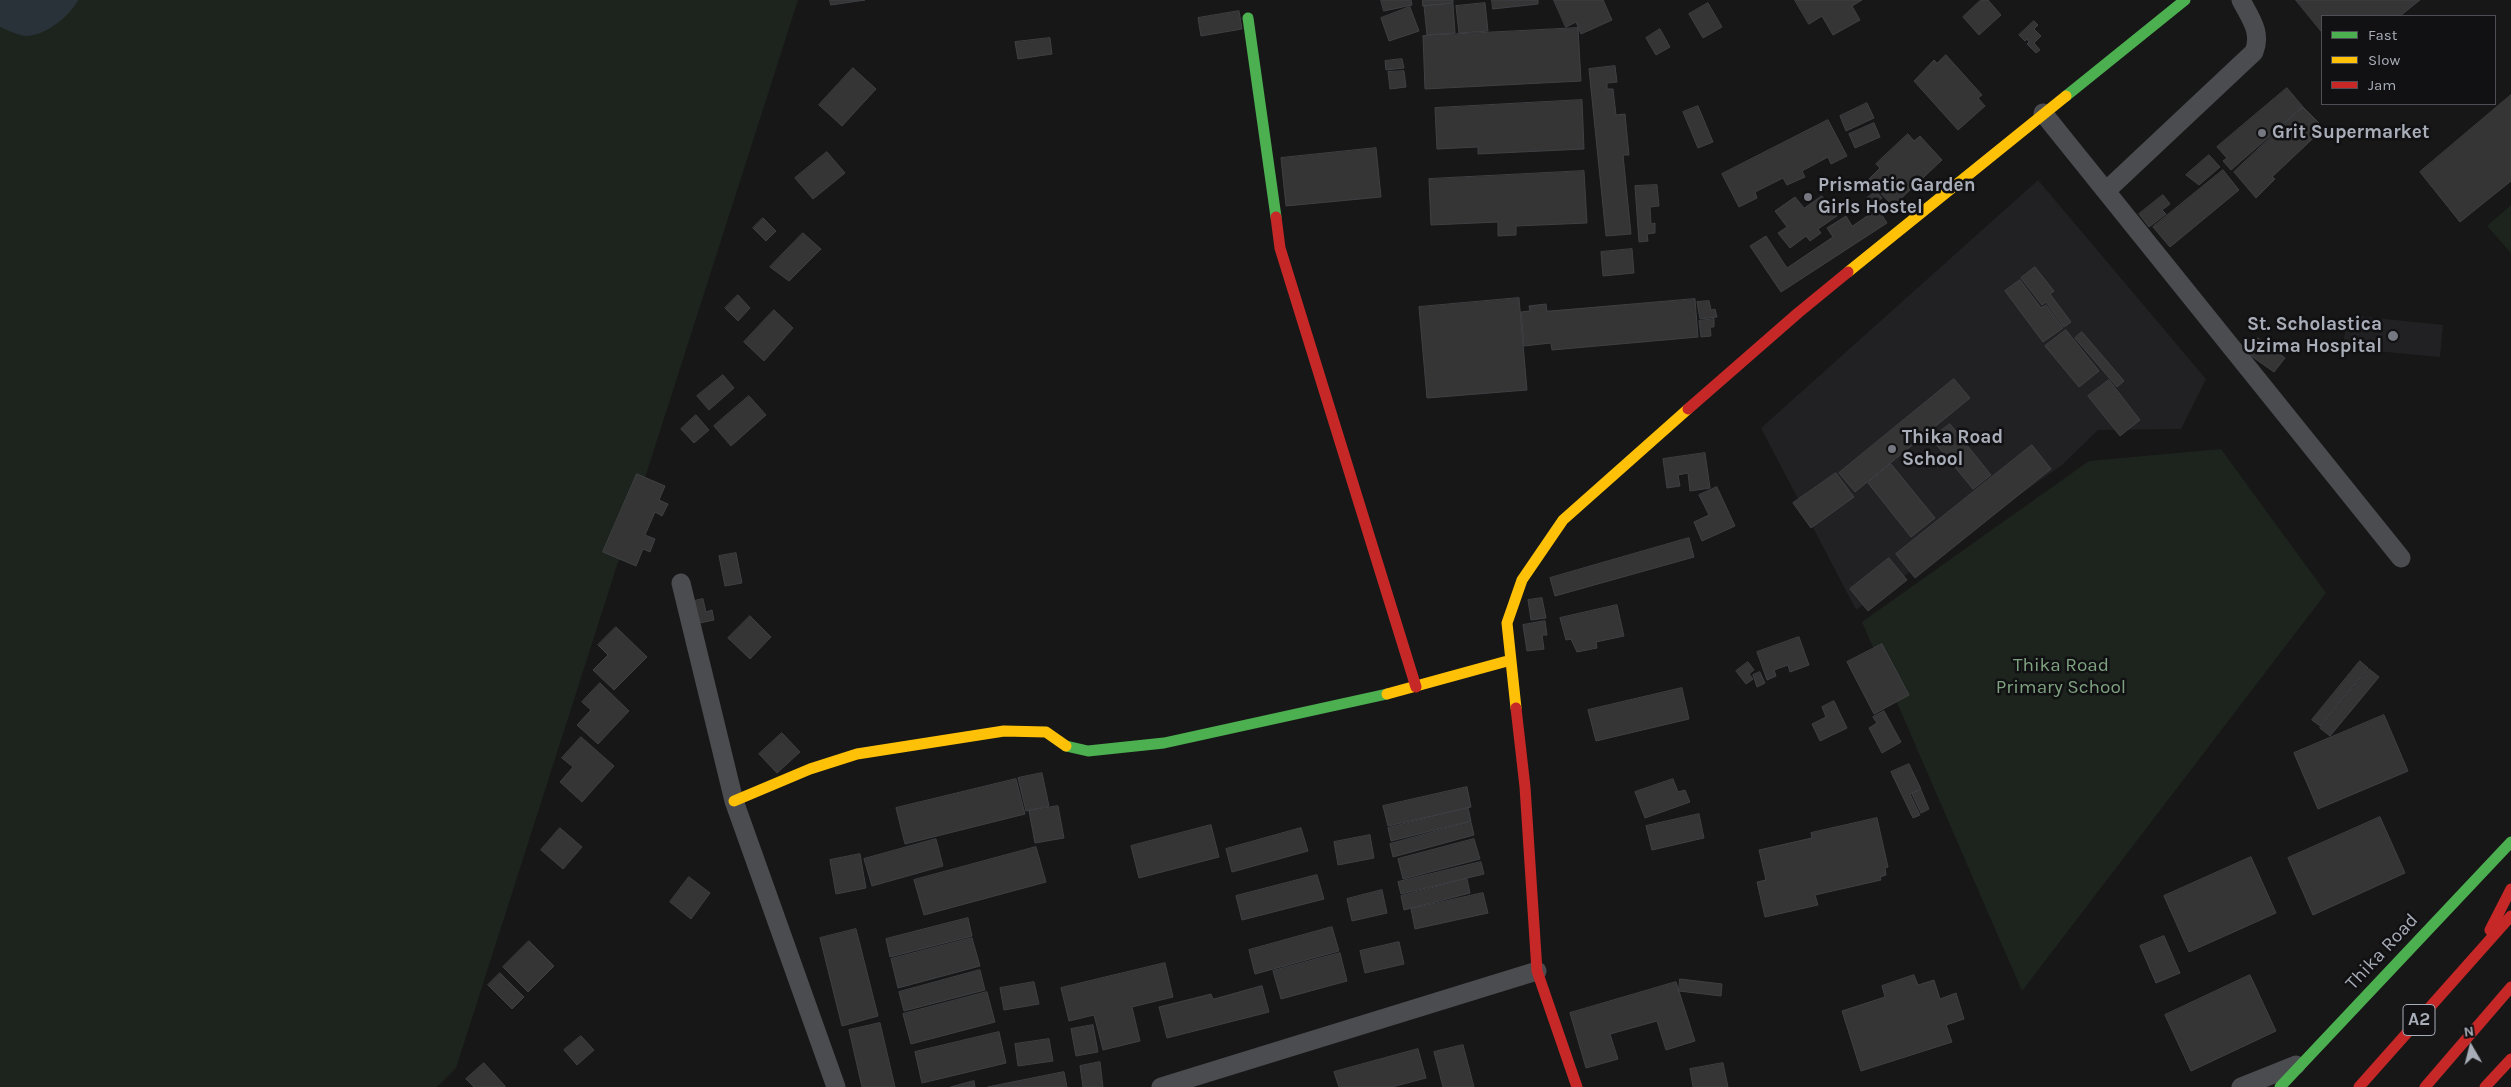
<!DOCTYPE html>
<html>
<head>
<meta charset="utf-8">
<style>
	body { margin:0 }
	#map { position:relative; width:2511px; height:1087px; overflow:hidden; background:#171717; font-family:Karla,sans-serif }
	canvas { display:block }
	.legend { position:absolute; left:2321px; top:15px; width:175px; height:90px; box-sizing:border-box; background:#111113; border:1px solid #4d4f55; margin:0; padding:6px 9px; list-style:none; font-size:15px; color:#a8adb8 }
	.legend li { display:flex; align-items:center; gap:10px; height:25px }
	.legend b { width:25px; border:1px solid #4d4f55 }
	.north { position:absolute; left:2446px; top:1022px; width:50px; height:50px; -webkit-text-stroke:4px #111113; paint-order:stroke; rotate:352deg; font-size:14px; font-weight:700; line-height:20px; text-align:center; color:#a8adb8 }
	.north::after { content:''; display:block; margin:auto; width:18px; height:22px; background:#a8adb8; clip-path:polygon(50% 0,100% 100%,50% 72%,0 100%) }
</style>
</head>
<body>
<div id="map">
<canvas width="2511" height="1087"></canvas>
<ul class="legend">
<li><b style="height:6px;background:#4caf50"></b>Fast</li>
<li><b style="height:6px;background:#ffc107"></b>Slow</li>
<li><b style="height:6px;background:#c62828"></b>Jam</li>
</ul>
<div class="north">N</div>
</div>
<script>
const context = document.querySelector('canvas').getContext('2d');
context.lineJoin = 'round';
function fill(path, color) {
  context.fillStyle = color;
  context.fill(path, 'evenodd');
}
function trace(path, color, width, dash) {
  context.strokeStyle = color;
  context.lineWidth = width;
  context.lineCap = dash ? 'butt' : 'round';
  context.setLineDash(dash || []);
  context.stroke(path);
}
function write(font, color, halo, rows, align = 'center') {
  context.font = font + ' Karla,sans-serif';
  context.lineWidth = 5;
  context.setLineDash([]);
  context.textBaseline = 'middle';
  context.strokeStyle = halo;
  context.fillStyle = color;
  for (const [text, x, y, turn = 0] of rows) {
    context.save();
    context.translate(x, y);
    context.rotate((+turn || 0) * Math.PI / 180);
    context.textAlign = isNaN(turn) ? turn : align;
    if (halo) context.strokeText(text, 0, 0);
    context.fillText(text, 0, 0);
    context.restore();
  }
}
fill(new Path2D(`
	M2038 180 2206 379 2181 429 2098 430 2062 465 1856 610 1761 428Z
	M2347 315 2443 325 2440 357 2343 348Z`), '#212123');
fill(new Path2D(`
	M0 0H798L456 1068 437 1087H0Z
	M2511 205V253L2487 226Z
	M2221 449 2326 593 2022 991 1862 622 2089 461Z`), '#1d241e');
fill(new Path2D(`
	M0 0H78C70 16 46 35 27 36 19 36 8 30 0 27Z`), '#2a3239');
const building = new Path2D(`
	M830 0H865L831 5Z
	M1381 0H1411L1412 5 1384 11Z
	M1423 0H1453V3L1423 6Z
	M1492 0H1538V4L1493 9Z
	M1554 0H1603L1612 20 1581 34 1576 22 1566 27Z
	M1795 0H1862L1852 6 1860 20 1833 35 1822 16 1809 24Z
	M1981 0H1988L2001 15 1979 35 1963 17Z
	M2296 0H2420L2400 16H2322V32Z
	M1485 3 1488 31 1459 33 1456 6Z
	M1708 3 1722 27 1703 38 1689 14Z
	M1453 4 1455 33 1427 35 1424 6Z
	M1410 7 1419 31 1389 41 1381 18Z
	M1239 11 1242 29 1201 36 1198 18Z
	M2034 21 2038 25 2034 29 2041 36 2034 43 2040 50 2036 53 2027 44 2029 42 2027 39 2025 41 2019 35Z
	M1578 28 1581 81 1425 89 1423 36Z
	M1660 29 1670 47 1656 55 1646 38Z
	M1050 38 1052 54 1018 59 1015 42Z
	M1946 55 1982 95 1978 98 1985 106 1958 130 1914 81 1934 60 1937 63Z
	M1402 59 1404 68 1386 70 1385 61Z
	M1615 66 1617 82 1607 83V89H1613L1616 115 1625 114 1629 155H1623L1631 234 1606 236 1589 69Z
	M853 68 876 89 842 126 819 105Z
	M1404 71 1406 87 1390 89 1388 72Z
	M2287 88 2303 107 2231 170 2223 161 2227 158 2217 147Z
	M2511 95V181L2460 222 2420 172Z
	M1582 100 1584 149 1478 154V147L1437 149 1435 108Z
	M1867 103 1874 118 1846 131 1840 116Z
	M1698 106 1713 142 1698 148 1683 112Z
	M2303 107 2324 128 2272 177 2275 179 2256 198 2234 172Z
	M1828 120 1847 156 1831 164 1828 157 1802 171 1805 177 1787 185 1783 178 1755 192 1757 198 1739 207 1722 174Z
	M1874 123 1880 137 1855 148 1849 134Z
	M1908 134 1914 141 1920 136 1942 160 1893 206 1868 180 1880 168 1876 164Z
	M1376 148 1381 197 1286 206 1281 158Z
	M827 152 845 173 813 199 795 178Z
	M2209 155 2220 167 2199 185 2186 175Z
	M2223 170 2239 190 2170 247 2153 227Z
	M1584 171 1587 223 1516 226V235L1498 236V222L1431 225 1429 179Z
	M1657 185 1659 206 1650 207 1651 224 1655 223V233L1647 234 1648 241 1639 242 1635 186Z
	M1876 191 1882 198 1872 206 1866 199Z
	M2163 195 2170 204 2162 210 2166 214 2149 227 2139 214Z
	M1822 196 1837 216 1818 229 1821 233 1810 241 1806 236 1790 248 1778 233 1787 227 1775 211 1795 197 1804 208Z
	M1878 209 1887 223 1781 292 1750 246 1766 236 1787 268 1833 237 1827 228 1846 216 1852 226Z
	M763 218 776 231 766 241 753 228Z
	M803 233 821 249 789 281 770 267Z
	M1632 249 1634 273 1603 276 1601 252Z
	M2035 267 2054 291 2050 294 2071 322 2064 327 2046 302 2042 305 2021 278Z
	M2020 280 2041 308 2046 305 2063 328 2043 342 2005 291Z
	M738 295 750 308 738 321 725 308Z
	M1519 298 1527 390 1427 398 1419 307Z
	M1695 299 1698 337 1552 350 1551 343 1524 346 1521 312 1530 311 1529 306 1546 304 1547 311Z
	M1709 301 1711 310 1715 309 1717 317 1700 319 1697 302Z
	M774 310 793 328 764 361 744 342Z
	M1714 319V327H1710L1711 336 1701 337 1699 321Z
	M2066 330 2099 371 2079 387 2045 346Z
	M2082 332 2124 381 2117 387 2075 338Z
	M2258 338 2285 358 2274 372 2247 353Z
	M723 375 734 388 709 410 697 396Z
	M1954 379 1970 398 1855 492 1839 473Z
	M2109 380 2140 420 2120 436 2088 396Z
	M749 396 766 415 731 446 714 426Z
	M696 415 709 430 694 443 681 429Z
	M1950 424 1991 475 1973 489 1931 438Z
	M2032 445 2051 469 1915 578 1896 554Z
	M1705 453 1710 488 1690 491 1688 473 1678 475 1680 486 1667 488 1663 459Z
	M1891 464 1935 518 1911 537 1868 483Z
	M1836 473 1854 497 1811 528 1793 503Z
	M637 474 665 486 659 500 668 504 662 516 655 512 645 535 655 539 650 552 643 549 636 566 603 552Z
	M1717 487 1735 526 1702 541 1694 522 1709 515 1699 495Z
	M1689 538 1694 557 1555 596 1550 578Z
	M736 553 742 583 725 586 719 556Z
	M1889 558 1907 580 1868 611 1850 589Z
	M1542 598 1546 618 1531 620 1528 600Z
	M703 599 706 612 712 610 714 620 695 624 690 602Z
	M1617 605 1624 636 1596 642 1597 648 1577 652 1571 639 1566 640 1560 618Z
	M750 616 771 637 750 659 728 638Z
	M1545 621 1547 635H1542L1544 649 1527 651 1523 625Z
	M616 627 647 657 614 690 593 670 608 655 598 645Z
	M1799 637 1809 665 1790 672 1788 665 1774 670 1776 676 1767 680 1757 652Z
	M1882 644 1909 695 1874 714 1847 662Z
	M2360 661 2368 668 2320 726 2312 720Z
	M1748 662 1754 670 1749 674 1753 679 1746 684 1736 671Z
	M2369 669 2379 677 2330 736 2320 728Z
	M1760 672 1765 683 1757 687 1753 675Z
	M600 683 629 711 598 744 577 725 591 710 582 702Z
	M1682 688 1689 719 1596 741 1588 710Z
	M1834 701 1847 728 1820 741 1812 724 1826 717 1822 707Z
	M1884 711 1901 742 1882 753 1869 728 1877 723 1873 717Z
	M2384 715 2408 771 2318 809 2294 753Z
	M782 733 800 752 777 773 759 754Z
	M581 737 614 766 582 802 560 782 573 767 562 758Z
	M1909 764 1921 789 1910 794 1920 815 1913 818 1891 772Z
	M1042 773 1049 806 1026 811 1018 778Z
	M1016 779 1025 814 905 844 896 808Z
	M1673 779 1678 792 1685 790 1690 802 1645 818 1635 792Z
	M1467 787 1471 807 1388 826 1383 806Z
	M1921 790 1929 809 1921 813 1912 794Z
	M1058 806 1064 838 1035 843 1029 811Z
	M1468 808 1471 821 1391 841 1388 828Z
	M1699 814 1704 838 1652 850 1646 826Z
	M2380 817 2405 873 2313 915 2288 858Z
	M1877 818 1888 867 1885 868 1886 875 1880 877 1881 880 1815 895 1818 905 1765 917 1757 882 1766 880 1759 850 1812 838 1811 833Z
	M1471 822 1474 835 1393 857 1390 844Z
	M1211 825 1219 857 1139 878 1131 846Z
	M560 828 582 847 563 869 541 850Z
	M1301 828 1308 851 1232 872 1226 849Z
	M1370 835 1374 858 1338 865 1334 842Z
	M936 839 943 866 872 886 864 859Z
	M1474 839 1480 859 1403 879 1398 859Z
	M1036 847 1046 882 924 915 914 880Z
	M860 854 866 888 836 894 830 860Z
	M2251 857 2276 913 2189 952 2164 896Z
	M1481 862 1484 874 1401 894 1398 882Z
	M1317 875 1324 899 1242 920 1236 896Z
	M689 877 710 893 691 919 670 902Z
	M1467 879 1470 893 1404 910 1401 896Z
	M1382 890 1387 913 1352 921 1347 899Z
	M1483 893 1488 913 1415 929 1411 909Z
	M968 918 972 936 890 957 886 939Z
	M1332 927 1339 951 1255 974 1249 950Z
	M856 929 878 1016 842 1026 820 938Z
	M2164 936 2180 973 2156 983 2140 946Z
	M972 938 980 966 898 988 891 959Z
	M529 941 554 966 528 992 503 967Z
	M1399 942 1404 964 1365 973 1360 951Z
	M1340 953 1347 981 1281 999 1273 971Z
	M1165 963 1173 997 1132 1007 1140 1041 1103 1050 1094 1015 1069 1021 1061 988Z
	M980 970 985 990 904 1011 899 992Z
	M500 973 524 997 512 1009 488 985Z
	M1914 975 1918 985 1934 980 1940 999 1956 993 1964 1019 1946 1025 1952 1042 1861 1071 1842 1011 1885 997 1882 986Z
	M2250 975 2276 1031 2191 1071 2165 1015Z
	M1680 979 1722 984 1721 996 1679 991Z
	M1034 982 1039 1004 1004 1010 1000 988Z
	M1676 982 1695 1041 1666 1050 1657 1021 1610 1034 1618 1059 1586 1068 1570 1013Z
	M1262 986 1269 1012 1167 1038 1159 1007 1211 994 1213 999Z
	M987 992 995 1022 911 1044 903 1014Z
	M880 1023 895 1087H862L849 1030Z
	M1093 1025 1098 1052 1076 1056 1071 1029Z
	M999 1032 1006 1063 922 1083 915 1052Z
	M581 1036 594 1050 577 1065 564 1050Z
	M1049 1039 1053 1061 1018 1066 1015 1044Z
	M1463 1045 1474 1087H1443L1434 1052Z
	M1418 1049 1426 1078 1392 1087H1339L1334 1072Z
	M1100 1062 1103 1087H1083L1080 1066Z
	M484 1063 505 1086V1087H474L466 1079Z
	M1723 1063 1728 1087H1693L1690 1069Z
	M1064 1072 1067 1087H988Z
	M974 1081 975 1087H951Z`);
fill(building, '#353536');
trace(building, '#3f4043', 1);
trace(new Path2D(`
	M2043 113 2401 558
	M2106 191 2254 52C2262 32 2250 18 2241 0
	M681 583 734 801 836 1087
	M1161 1087 1537 971
	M2241 1087 2296 1065`), '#4b4c50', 19);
trace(new Path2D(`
	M1248 18 1276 217
	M2066 96 2185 0
	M1066 746 1088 751 1164 743 1387 694
	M2280 1087 2511 842`), '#4caf50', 11);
trace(new Path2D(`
	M1848 272 2066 96
	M1387 694 1511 660
	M1516 708 1507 623 1522 580 1563 520 1688 409
	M734 801 810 769 857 754 1004 731 1046 732 1066 746`), '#ffc107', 11);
trace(new Path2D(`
	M1276 217 1280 248 1416 687
	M1688 409 1798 313 1848 272
	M1516 708 1525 787 1537 971 1577 1087
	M2490 930 2511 889
	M2359 1087 2511 916
	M2425 1087 2511 987
	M2485 1087 2511 1059`), '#c62828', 11);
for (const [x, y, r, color] of [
	[2262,133,5,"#757880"],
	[1808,197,5,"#757880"],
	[2393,336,6,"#757880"],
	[1892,449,5,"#757880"]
]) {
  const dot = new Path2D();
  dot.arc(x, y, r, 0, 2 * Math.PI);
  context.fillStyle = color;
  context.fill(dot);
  trace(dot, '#111113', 2);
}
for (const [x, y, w] of [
	[2419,1020,32]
]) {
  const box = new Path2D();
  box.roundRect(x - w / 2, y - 15.5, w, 31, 4);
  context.fillStyle = '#111113';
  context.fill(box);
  trace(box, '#a8adb8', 1);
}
write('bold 18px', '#a8adb8', null, [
	["A2",2419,1020]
]);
write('bold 19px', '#a8adb8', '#111113', [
	["Grit Supermarket",2272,133],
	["Prismatic Garden",1818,186],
	["Girls Hostel",1818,208],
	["St. Scholastica",2382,325,"right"],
	["Uzima Hospital",2382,347,"right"],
	["Thika Road",1902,438],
	["School",1902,460]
], 'left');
write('19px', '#7fa381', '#111113', [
	["Thika Road",2061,666],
	["Primary School",2061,688]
]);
write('19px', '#a8adb8', '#111113', [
	["Thika Road",2382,952,-47]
]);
</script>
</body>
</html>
